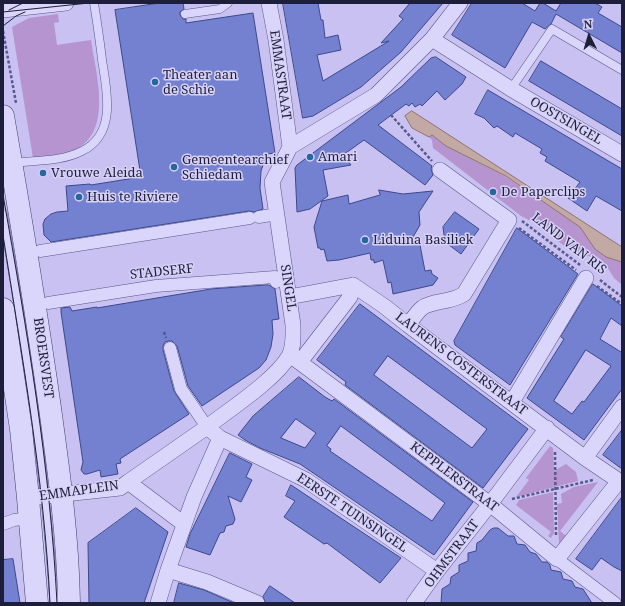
<!DOCTYPE html>
<html>
<head>
<meta charset="utf-8">
<style>
	body { margin:0 }
	#map { position:relative; width:625px; height:606px; overflow:hidden; background:#c8c1f1; font-family:"Noto Serif",serif }
	canvas { display:block }
	.frame { position:absolute; inset:0; border:4px solid #1d1f3a; pointer-events:none }
	.north { position:absolute; left:569px; top:16px; width:40px; height:40px; -webkit-text-stroke:3px #d7d1f8; paint-order:stroke; rotate:355deg; font-size:11px; font-weight:700; line-height:16px; text-align:center; color:#1d1f3a }
	.north::after { content:''; display:block; margin:auto; width:14px; height:18px; background:#1d1f3a; clip-path:polygon(50% 0,100% 100%,50% 72%,0 100%) }
</style>
</head>
<body>
<div id="map">
<canvas width="625" height="606"></canvas>
<div class="frame"></div>
<div class="north">N</div>
</div>
<script>
const context = document.querySelector('canvas').getContext('2d');
context.lineJoin = 'round';
function fill(path, color) {
  context.fillStyle = color;
  context.fill(path, 'evenodd');
}
function trace(path, color, width, dash) {
  context.strokeStyle = color;
  context.lineWidth = width;
  context.lineCap = dash ? 'butt' : 'round';
  context.setLineDash(dash || []);
  context.stroke(path);
}
function write(font, color, halo, rows, align = 'center') {
  context.font = font + ' "Noto Serif",serif';
  context.lineWidth = 3;
  context.setLineDash([]);
  context.textBaseline = 'middle';
  context.strokeStyle = halo;
  context.fillStyle = color;
  for (const [text, x, y, turn = 0] of rows) {
    context.save();
    context.translate(x, y);
    context.rotate((+turn || 0) * Math.PI / 180);
    context.textAlign = isNaN(turn) ? turn : align;
    if (halo) context.strokeText(text, 0, 0);
    context.fillText(text, 0, 0);
    context.restore();
  }
}
fill(new Path2D(`
	M58 14 59 22 54 23 57 45 91 40C96 75 115 136 70 152 59 156 45 156 33 158L12 27 29 18Z
	M432 135 446 146 505 176 580 227 595 249 606 257 622 262V285L614 278 606 265 598 257 576 255 535 223 521 216 433 148 432 140 429 137Z
	M550 446 553 448 554 471 566 464 576 472 578 481 516 497 529 480 526 478Z
	M598 482 560 531 569 538 562 547 559 544 557 504 562 503 561 494 574 487Z
	M553 492 554 533 551 538 548 536 551 532 516 505 519 500Z`), '#b694cf');
const water = new Path2D(`
	M412 111 622 247V262L606 257 595 249 580 227 506 176 446 146 432 135 429 137 412 128 405 116Z`);
fill(water, '#c3a9a4');
trace(water, '#91726a', 1);
const building = new Path2D(`
	M160 3H183L184 9 180 12V15L183 19H186V23L253 13 275 153 267 154 261 171 260 188 263 209 254 212 249 211 51 242 44 235 43 224 45 219 51 214 57 212 68 211 66 186 90 184 91 185 141 177 115 10Z
	M283 3H318L321 20H323L325 38 338 35 341 50 317 55 323 81 389 41 381 43 403 19 399 16 410 3H443L401 52 361 87 313 116 303 118Z
	M472 3H522L535 11 540 3H543L556 11 561 3H595L602 7 598 13 622 27V53L556 14 551 24 545 29 532 22 505 68 452 35Z
	M436 57 466 77 462 84 445 100 437 91 422 106 420 104 415 107 412 103 409 106 406 104 378 125 432 166 431 169 433 175 425 185 364 140 343 155 351 165 323 170 328 196 310 209 297 212 295 168 297 165 401 87 431 58Z
	M541 61 622 109V136L529 81Z
	M488 90 622 169V211L596 196 587 211 568 198 580 182 545 161 547 157 540 153 542 149 515 133 513 137 497 126 494 128 484 118 475 114Z
	M379 190 403 194 433 191 419 212 420 225 413 237 420 245 425 271 431 270 432 274 438 278 433 285 393 294 391 282 388 283 383 260 374 263V260H371L370 253 339 260 327 261 324 249 321 250 320 248H318L314 227 322 201 348 195 349 204 380 195Z
	M455 212 479 229 461 254 445 242 443 227Z
	M517 228 578 274 510 385 455 345 454 341Z
	M593 284 622 306V326L611 318 600 339 621 352 622 351V389L584 440 527 398 564 339 561 337ZM586 350 611 366 584 402 582 401 572 414 554 401Z
	M269 285 275 289 279 319 272 320 273 334 271 347 266 360 259 368 202 406 188 386 177 346 172 341H168L165 342 163 346V350L174 391 189 414 120 459 121 463 116 464 118 474 101 477 100 470 87 474H84L81 470 83 462 61 312V308L70 307 72 311 97 307V308L211 289Z
	M360 304 528 429 483 488 345 385 346 382 317 360ZM388 356 487 429 472 448 374 375Z
	M299 377 325 397 332 401 334 399 473 502 434 555 300 464 260 448 245 440 238 435 253 416ZM296 419 316 433 305 448 281 438ZM341 426 445 503 432 521 330 451 331 449 327 446Z
	M622 430V469L603 455Z
	M230 453 252 464 246 477 252 480 241 502 228 496 235 519 233 524 226 526 224 532 220 533 210 555 186 547 190 534Z
	M291 485 401 558 380 583 327 543 324 544 284 517 295 501 286 496Z
	M622 497V571L614 567 601 558 592 570 576 559Z
	M136 508 168 532 144 603H89L88 543Z
	M494 528H498L508 536H514L517 544 525 545 530 552 536 554 542 562H547L550 565 551 570 561 572 563 579 572 581 575 587 583 589 592 603H441L442 589 450 584 451 577 459 572V565L468 561V553L476 551 477 543 482 540 490 530Z
	M13 559 20 603H3V560Z
	M179 583 204 590 234 603H174Z
	M270 586 276 590 295 603H266L263 597Z`);
fill(building, '#7481d1');
trace(building, '#3c488c', 1);
const service = new Path2D(`
	M185 14 220 9 228 3
	M511 89 552 29 622 70
	M13 163C35 160 61 162 82 151 117 134 107 91 102 60 100 41 97 22 94 3
	M3 214C25 343 46 472 54 603`);
const pedestrian = new Path2D(`
	M259 217 277 214
	M40 251 250 218
	M48 303 156 286 275 277 276 282
	M170 348 181 389 207 427
	M3 524 14 520 30 518
	M557 559 615 603`);
const minor = new Path2D(`
	M269 3 276 40 290 147
	M3 10 66 3
	M432 39 511 89 622 154
	M289 297 353 285 384 306 408 325 585 458 622 483
	M408 325C412 320 417 312 422 308 433 300 451 303 464 294L509 220 440 170
	M290 355 490 504 557 559 619 481
	M300 362 350 297 353 285
	M512 402 586 278
	M220 438 306 480 437 571
	M585 458 622 407
	M28 498 120 488 128 482
	M184 524 128 482 207 427
	M168 570 207 582 257 603
	M158 603 168 570 194 497 220 438 207 427C230 409 275 380 289 356 294 347 293 335 293 325L272 182 284 159 290 147 376 95 432 39 460 3
	M414 603 437 571 490 504 547 428`);
const secondary = new Path2D(`
	M3 116C20 213 36 310 50 408 59 473 68 537 69 603
	M3 309 21 429 28 498 37 603`);
trace(service, '#57588b', 9);
trace(pedestrian, '#57588b', 13);
trace(minor, '#57588b', 16);
trace(secondary, '#3b3d6d', 23);
trace(new Path2D(`
	M3 31 16 103
	M391 115 432 161
	M522 221 580 265
	M519 228 576 270
	M600 280 622 297
	M597 286 622 304
	M164 332 166 338
	M555 452 556 537
	M512 499 593 480`), '#57588b', 2.5, [3, 2]);
trace(service, '#dad5fb', 8);
trace(pedestrian, '#dad5fb', 12);
trace(minor, '#dad5fb', 15);
trace(secondary, '#dad5fb', 22);
trace(new Path2D(`
	M9 10 23 3
	M3 12 89 3
	M3 26 16 16 25 12
	M3 195C27 330 50 466 57 603
	M3 235C22 357 44 479 50 603`), '#1d1f3a', 1);
for (const [x, y, r, color] of [
	[155,82,4,"#24689e"],
	[310,157,4,"#24689e"],
	[174,167,4,"#24689e"],
	[43,173,4,"#24689e"],
	[493,192,4,"#24689e"],
	[79,197,4,"#24689e"],
	[365,240,4,"#24689e"]
]) {
  const dot = new Path2D();
  dot.arc(x, y, r, 0, 2 * Math.PI);
  context.fillStyle = color;
  context.fill(dot);
  trace(dot, '#d7d1f8', 1.5);
}
write('13px', '#1d1f3a', '#d7d1f8', [
	["Theater aan",163,75],
	["de Schie",163,90],
	["Amari",318,157],
	["Gemeentearchief",182,160],
	["Schiedam",182,175],
	["Vrouwe Aleida",51,173],
	["De Paperclips",501,192],
	["Huis te Riviere",87,197],
	["Liduina Basiliek",373,240]
], 'left');
write('13px', '#1d1f3a', '#d7d1f8', [
	["EMMASTRAAT",280,75,82],
	["OOSTSINGEL",566,121,30],
	["LAND VAN RIS",569,244,38],
	["STADSERF",162,272,-6],
	["SINGEL",288,288,81],
	["BROERSVEST",43,358,82],
	["LAURENS COSTERSTRAAT",461,364,37],
	["KEPPLERSTRAAT",454,477,37],
	["EMMAPLEIN",79,491,-8],
	["EERSTE TUINSINGEL",352,513,34],
	["OHMSTRAAT",452,554,-53]
]);
</script>
</body>
</html>
